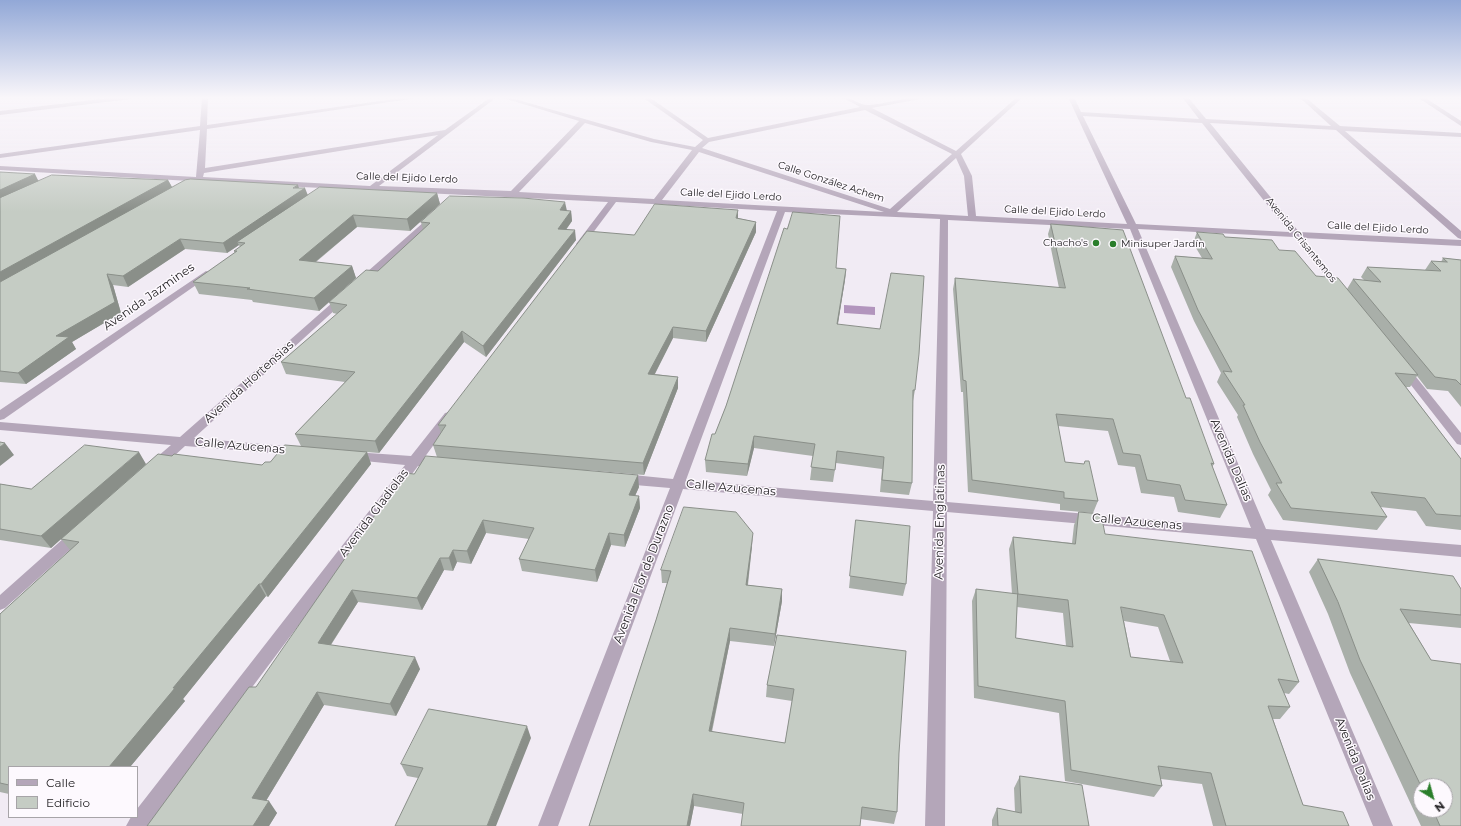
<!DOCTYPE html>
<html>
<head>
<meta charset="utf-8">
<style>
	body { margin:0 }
	#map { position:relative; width:1461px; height:826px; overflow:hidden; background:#f1ebf4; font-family:Montserrat,sans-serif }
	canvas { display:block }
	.legend { position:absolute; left:8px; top:766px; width:130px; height:52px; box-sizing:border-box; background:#fdf9fe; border:1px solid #a7a4a8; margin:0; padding:5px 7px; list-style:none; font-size:12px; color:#262427 }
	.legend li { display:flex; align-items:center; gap:8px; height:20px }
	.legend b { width:20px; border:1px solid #a7a4a8 }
	.north { position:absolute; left:1413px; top:778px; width:40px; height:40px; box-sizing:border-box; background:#fdf9fe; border:1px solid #a7a4a8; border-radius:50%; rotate:143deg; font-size:11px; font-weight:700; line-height:16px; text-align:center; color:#262427 }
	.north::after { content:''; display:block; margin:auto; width:14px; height:18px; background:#2a7e2b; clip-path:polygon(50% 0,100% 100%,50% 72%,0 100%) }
</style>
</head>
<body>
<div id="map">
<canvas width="1461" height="826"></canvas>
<ul class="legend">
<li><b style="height:5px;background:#b4a6b9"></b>Calle</li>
<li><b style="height:11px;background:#c5ccc4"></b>Edificio</li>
</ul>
<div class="north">N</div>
</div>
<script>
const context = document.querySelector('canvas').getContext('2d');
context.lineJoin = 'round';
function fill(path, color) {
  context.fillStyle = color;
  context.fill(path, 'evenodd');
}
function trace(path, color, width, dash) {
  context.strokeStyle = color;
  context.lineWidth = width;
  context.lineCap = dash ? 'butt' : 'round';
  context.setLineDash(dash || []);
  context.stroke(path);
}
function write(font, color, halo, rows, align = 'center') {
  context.font = font + ' Montserrat,sans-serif';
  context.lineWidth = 3;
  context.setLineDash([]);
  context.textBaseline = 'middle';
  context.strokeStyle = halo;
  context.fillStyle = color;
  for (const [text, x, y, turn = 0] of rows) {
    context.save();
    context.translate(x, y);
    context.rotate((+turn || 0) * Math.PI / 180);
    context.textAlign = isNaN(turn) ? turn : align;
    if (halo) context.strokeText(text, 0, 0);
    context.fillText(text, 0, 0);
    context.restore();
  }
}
fill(new Path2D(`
	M844 305 875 307V315L844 313Z`), '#b295bd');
fill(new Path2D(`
	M118 97H133L130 99 0 115V111Z
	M202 97H208L207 125 409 97H423L207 129 205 168 445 130 491 97H497L379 186 511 191 579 121 500 97H508L654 139 695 147 703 140 642 97H649L708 138 860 107 842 97C852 97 860 106 869 105 887 104 904 97 923 97L920 99 872 108 956 151 1017 97H1023L961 154 972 176 976 216 1127 224 1068 97H1074L1081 112 1199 119 1182 97H1188L1206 119 1331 126 1299 97H1305L1340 126 1461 133V137L1345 131 1461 231V239L1458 238 1336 130 1210 123 1299 232 1461 240V246L1303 238 1343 287 1345 289 1343 291H1337L1294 237 1138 229 1266 529 1461 545V557L1271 540 1393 826H1373L1256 539 947 512 945 826H925L933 511 683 489 558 826H538L670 488 623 484 618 482 616 479 618 476 623 474 673 479 777 211 616 202 583 246 580 247 576 244 608 202 200 182 192 185 188 183 190 181 0 170V166L196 177 200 130 0 158V154L200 126ZM865 110 952 154 890 209 702 148 709 142ZM1083 116 1202 123 1289 232 1136 224ZM585 123 651 142 692 150 654 199 519 192ZM438 135 370 186 203 177 204 173ZM699 152 884 212 662 200ZM956 158 964 176 968 216 897 212ZM785 212 940 219 933 501 686 480ZM948 220 1130 229 1251 528 947 502Z
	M1417 97H1424L1461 121V126Z
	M433 214 436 215V219L365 283H359V279Z
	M206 271 209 272V276L4 419 0 420V410Z
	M344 294 349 297 347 299 194 438 296 447 300 448 302 451 300 454 296 455 185 446 160 469H150L149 466 150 463 171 445 0 430V422L180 437 341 295Z
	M1404 366 1408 367 1461 433V445L1457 444 1400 371 1398 369 1400 367Z
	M449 412 455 416 424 458 442 460 443 463 442 466H418L148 826H126L131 817H137V809L405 465 354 460 349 459 348 456 349 453 354 452 411 456 445 413Z
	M78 529 83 530 85 534 83 538 5 608 0 610V595L73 530Z`), '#b4a6b9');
fill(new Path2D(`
	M0 172 39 181 168 180 172 187 299 188 308 195 437 193 440 204 410 231 357 227 316 262 352 266 356 278 319 311 253 302 252 300 199 294 193 282 235 253 234 251 240 247 239 245 227 253 185 249 128 287 113 285 121 313 72 342 76 349 26 384 0 382Z
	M567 211H571L572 221 566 230 576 240 486 357 464 342 379 453 367 452 371 464 268 597 266 596 183 699 185 701 130 767H9V794L0 792V614L70 550 61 539 51 548 0 540V484L31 489 146 464 172 456 262 465 270 462 301 446 295 434 345 382 286 374 281 362 337 314 333 313 329 302 378 271 423 230 421 222Z
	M738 218 756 222V232L706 342 673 338 655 374 678 377V388L644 475 587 470 639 487 635 496H639L640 508 625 547 611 545 597 582 522 571 519 559 529 539 486 533 471 564 457 562 453 571 444 570 422 610 358 602 331 645 420 669 396 716 324 705 266 801 277 813 269 826H147L256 687 414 474 437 457 433 445 441 433 438 425 634 235Z
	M1051 224 1186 398 1214 464 1212 467 1227 505 1220 518 1178 512 1174 497 1141 493 1135 467 1118 465 1108 431 1058 426 1065 462 1084 464 1085 461 1098 501 1093 513 1060 510V504L968 492 963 392H961L953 289 955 278 1059 288 1048 234Z
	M787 229 836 268 846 269 845 280 838 324 915 390 913 401 912 483 909 495 880 492 882 469 836 463 833 482 810 480 813 456 754 448 747 476 706 472 705 460 726 406Z
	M1197 232 1225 237 1279 250 1316 276 1347 289 1353 279 1364 280 1361 277 1367 267 1425 270 1431 261 1441 262 1443 258 1461 260V407L1448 391 1427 389 1417 376 1410 387H1406L1461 459V530L1426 526 1416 511 1380 507 1387 517 1377 530 1283 520 1268 495 1271 490 1253 454 1237 417 1238 415 1217 382 1221 373 1194 321 1171 267 1175 256 1202 258 1193 243Z
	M1079 512 1105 534 1299 682 1289 694 1284 693 1290 707 1280 719H1273L1303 805 1349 826H1213L1202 784 1161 779 1162 786 1154 797 1065 781 1059 713 974 698 972 601 976 589 1012 594 1009 549 1013 537 1072 543 1074 525ZM1017 607 1063 613 1066 646 1016 638ZM1124 621 1158 627 1170 661 1131 657Z
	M856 520 906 584 903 596 849 588Z
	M752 546 748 585 782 589V601L774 646 730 641 712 732 785 743 792 701 766 697 767 685 777 635 899 753 897 812 894 824 860 819 743 814 694 806 690 826H589L656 620 667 583H662L661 570Z
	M1318 559 1461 589V628L1409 623 1431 660 1461 826H1421L1350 673 1328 614 1309 572ZM1421 786 1445 810H1421Z
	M531 738 418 778 407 776 401 764Z
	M1020 776 1089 826H992V820L997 808 1015 812 1014 788Z`), '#a9afa9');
fill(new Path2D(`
	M35 174 40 184 0 202V190Z
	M168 180 173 189 0 286V272Z
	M298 185 300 191 305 188 309 198 237 242 239 245 227 253 223 243Z
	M437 193 440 204 410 231 407 219Z
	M565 202 567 211 560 210Z
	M738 210V220L736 218Z
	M571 211 572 221 559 239 558 229Z
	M353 215 357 227 303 272 299 260Z
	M756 222V232L706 342V331Z
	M575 230 576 240 486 357 483 346Z
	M180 239 185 249 128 287 123 276Z
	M352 266 356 278 319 311 314 298Z
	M846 269 845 280 836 335 837 324Z
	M107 274 113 285 121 313 72 342 76 349 26 384 18 373Z
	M673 327V338L649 385 648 374Z
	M462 331 464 342 379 453 375 441Z
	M678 377V388L644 475 643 463Z
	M754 436V448L747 476 748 464Z
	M5 443 14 455 0 466V447Z
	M139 452 146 464 51 548 41 536Z
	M367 452 371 464 268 597 261 584Z
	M638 475 639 487 630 507 629 495Z
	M639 496 640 508 625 547 624 535Z
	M483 520 486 533 471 564 467 551Z
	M609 533 611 545 597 582 595 570Z
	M753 533 752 546 746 597V585Z
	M453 550 457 562 453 571 449 558Z
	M440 558 444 570 422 610 417 598Z
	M259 584 266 596 183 699 185 701 130 767H109L173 688Z
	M782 589V601L774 646 775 634Z
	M352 590 358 602 324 655 318 643Z
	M730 628V641L709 743V731Z
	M415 657 420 669 396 716 390 704Z
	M317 692 324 705 261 809 252 798Z
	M527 726 531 738 496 826H487Z
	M693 794 694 806 690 826H687Z
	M269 801 277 813 269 826H253Z`), '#8a8f89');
const building = new Path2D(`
	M0 172 35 174 0 190Z
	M52 175 168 180 0 272V198Z
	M191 179 298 185 293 188H305L223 243 180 239 123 276 107 274 115 302 56 336 69 337 18 373 0 371V282L185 180Z
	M320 187 437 193 407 219 353 215 299 260 352 266 314 298 247 289 250 288 193 282 237 251H234L245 243 237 242Z
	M450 196 523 198 565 202 560 210 571 211 558 229 575 230 483 346 462 331 375 441 295 434 355 372 281 362 347 305 329 302 366 270 378 271 430 223 421 222Z
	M655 204 738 210 736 218 756 222 706 331 673 327 648 374 678 377 643 463 433 445 446 425H438L587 231 634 235Z
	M793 212 840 216 836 268 846 269 837 324 880 329 891 273 924 276 919 354 915 390H913L912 483 882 480 884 457 837 451 835 470 811 467 815 444 754 436 748 464 705 460 712 434H715L726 406 784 228 787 229Z
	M1051 224 1123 230 1186 398H1190L1214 464 1211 463 1227 505 1185 500 1180 485 1147 480 1140 455 1123 453 1113 419 1056 414 1065 462 1084 464 1085 461H1089L1098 501 1064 498V492L972 480 966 381 963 380 955 278 1065 288Z
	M1197 232 1223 234 1225 237 1272 240 1279 250 1295 251 1316 276 1338 278 1418 375 1395 373 1461 459V516L1436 514 1425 498 1371 492 1387 517 1291 508 1276 483H1282L1260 442 1243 405H1245L1223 371 1232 372 1198 310 1175 256 1212 259Z
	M1443 258 1461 260V385L1456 380 1435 377 1353 279 1381 282 1367 267 1441 271 1431 261 1447 262Z
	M0 442 5 443 0 447Z
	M85 445 139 452 41 536 0 529V484L31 489Z
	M285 445 367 452 261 584H259L173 688H175L109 767H9V785L0 783V614L79 542 61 539 158 454 172 456 174 454 262 465 265 462H270Z
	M426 456 638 475 629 495 639 496 624 535 609 533 595 570 519 559 534 528 483 520 467 551 453 550 449 558H440L417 598 352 590 318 643 415 657 390 704 317 692 252 798 269 801 253 826H147L249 687H256L404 473 414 474Z
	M684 507 736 512 753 533 746 585 782 589 775 634 730 628 709 731 785 743 794 689 767 685 777 635 906 651 899 753 897 812 862 807 860 826H741L744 803 693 794 687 826H589L656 620 671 571 661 570Z
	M1079 512 1101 514 1105 534 1252 551 1299 682 1278 679 1290 707 1268 706 1303 805 1343 812 1349 826H1226L1211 773 1158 766 1162 786 1071 770 1065 701 978 686 976 589 1018 594 1013 537 1075 544ZM1018 594 1068 600 1073 647 1016 638ZM1121 607 1164 615 1183 663 1131 657Z
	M856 520 910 526 906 584 850 576Z
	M1318 559 1453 576 1461 589V615L1400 609 1431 660 1461 664V826H1440L1433 810H1445V786H1421L1360 660 1338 602Z
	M429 709 527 726 487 826H395L423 768 401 764Z
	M1020 776 1082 785 1089 826H998L997 808 1021 813Z`);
fill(building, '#c5ccc4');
trace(building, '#8a8f89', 1);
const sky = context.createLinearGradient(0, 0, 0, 212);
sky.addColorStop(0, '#92a8d7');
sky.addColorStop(0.46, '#f9f6fa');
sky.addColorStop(1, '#f9f6fa00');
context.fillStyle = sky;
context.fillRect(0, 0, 1461, 212);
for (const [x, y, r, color] of [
	[1096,243,4,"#2a7e2b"],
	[1113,244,4,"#2a7e2b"]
]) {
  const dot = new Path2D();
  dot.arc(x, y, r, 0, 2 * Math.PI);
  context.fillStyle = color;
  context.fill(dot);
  trace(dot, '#fdf9fe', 1.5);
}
write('10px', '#262427', '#fdf9fe', [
	["Calle del Ejido Lerdo",407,178,2],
	["Calle González Achem",831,182,18],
	["Calle del Ejido Lerdo",731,195,3],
	["Calle del Ejido Lerdo",1055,212,3],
	["Calle del Ejido Lerdo",1378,228,3],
	["Avenida Crisantemos",1301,240,51]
]);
write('10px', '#262427', '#fdf9fe', [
	["Chacho's",1088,243],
	["Minisuper Jardín",1121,244,"left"]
], 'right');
write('12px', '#262427', '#fdf9fe', [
	["Avenida Jazmines",149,297,-35],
	["Avenida Hortensias",249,382,-42],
	["Calle Azucenas",240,446,5],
	["Avenida Dalias",1231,460,67],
	["Calle Azucenas",731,488,5],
	["Avenida Gladiolas",374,513,-53],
	["Avenida Englatinas",940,522,-89],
	["Calle Azucenas",1137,522,5],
	["Avenida Flor de Durazno",644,574,-69],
	["Avenida Dalias",1355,759,68]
]);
</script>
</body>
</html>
